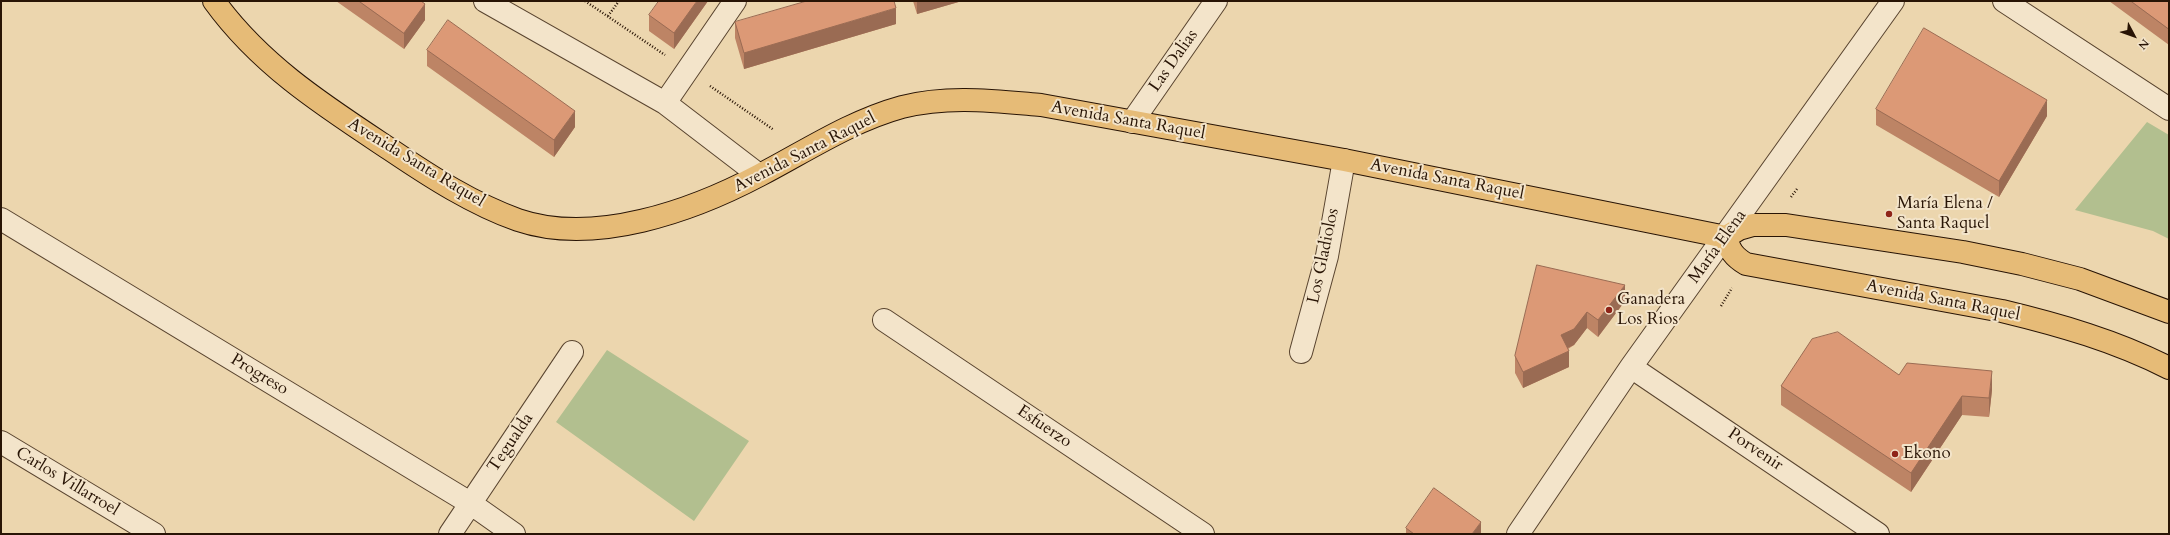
<!DOCTYPE html>
<html>
<head>
<meta charset="utf-8">
<style>
	body { margin:0 }
	#map { position:relative; width:2170px; height:535px; overflow:hidden; background:#ecd6ae; font-family:Cardo,serif }
	canvas { display:block }
	.frame { position:absolute; inset:0; border:2px solid #281405; pointer-events:none }
	.north { position:absolute; left:2114px; top:16px; width:40px; height:40px; -webkit-text-stroke:3px #f3e4ca; paint-order:stroke; rotate:131deg; font-size:11px; font-weight:700; line-height:16px; text-align:center; color:#281405 }
	.north::after { content:''; display:block; margin:auto; width:14px; height:18px; background:#281405; clip-path:polygon(50% 0,100% 100%,50% 72%,0 100%) }
</style>
</head>
<body>
<div id="map">
<canvas width="2170" height="535"></canvas>
<div class="frame"></div>
<div class="north">N</div>
</div>
<script>
const context = document.querySelector('canvas').getContext('2d');
context.lineJoin = 'round';
function fill(path, color) {
  context.fillStyle = color;
  context.fill(path, 'evenodd');
}
function trace(path, color, width, dash) {
  context.strokeStyle = color;
  context.lineWidth = width;
  context.lineCap = dash ? 'butt' : 'round';
  context.setLineDash(dash || []);
  context.stroke(path);
}
function write(font, color, halo, rows, align = 'center') {
  context.font = font + ' Cardo,serif';
  context.lineWidth = 4;
  context.setLineDash([]);
  context.textBaseline = 'middle';
  context.strokeStyle = halo;
  context.fillStyle = color;
  for (const [text, x, y, turn = 0] of rows) {
    context.save();
    context.translate(x, y);
    context.rotate((+turn || 0) * Math.PI / 180);
    context.textAlign = isNaN(turn) ? turn : align;
    if (halo) context.strokeText(text, 0, 0);
    context.fillText(text, 0, 0);
    context.restore();
  }
}
fill(new Path2D(`
	M2147 122 2169 135V239L2153 231 2075 210Z
	M607 350 749 441 694 521 556 422Z`), '#b2bf8f');
const minor = new Path2D(`
	M485 1 665 103 759 175
	M2004 1 2169 109
	M665 103 735 1
	M1132 122 1216 1
	M1 219 470 503 514 534
	M884 320 1203 534
	M1301 352 1327 256 1344 160
	M1631 367 1878 534
	M1 442 154 534
	M450 534 572 352
	M1518 534 1631 367 1893 1`);
const major = new Path2D(`
	M214 1C261 66 326 107 391 150 431 177 473 204 518 220 594 246 692 211 760 175 806 151 851 121 902 107 948 95 995 101 1041 105L1344 160 1726 237 1739 229 1753 225H1786L1963 252 2022 264 2080 279 2169 312
	M1726 237C1729 250 1734 257 1746 264L2002 311C2060 325 2116 341 2169 368`);
trace(minor, '#59442f', 24);
trace(major, '#281405', 24);
trace(new Path2D(`
	M585 1 665 55
	M608 16 619 1
	M710 86 774 130
	M1791 197 1797 189
	M1721 306 1732 288`), '#281405', 2.5, [1, 2]);
trace(minor, '#f3e4ca', 22);
trace(major, '#e6bb77', 22);
fill(new Path2D(`
	M336 1H421L425 20 404 49Z
	M708 1 674 49 649 31V15Z
	M913 1H962L917 14Z
	M2109 1H2169V45Z
	M735 22 896 24 744 69 735 38Z
	M427 50 575 127 554 157 427 66Z
	M1876 109 2047 116 1999 197 1876 125Z
	M1537 265 1625 301 1598 337 1587 328 1574 345 1568 349 1569 367 1523 388 1515 373V356Z
	M1899 375 1992 390 1989 417 1962 415 1911 492 1781 405V386Z
	M1406 528 1481 534H1406Z`), '#bd8465');
fill(new Path2D(`
	M697 1H708L674 49V33Z
	M917 1H962L917 14Z
	M425 4V20L404 49V33Z
	M896 8V24L744 69V53Z
	M2047 100V116L1999 197V181Z
	M575 111V127L554 157V140Z
	M1625 285V301L1598 337V320Z
	M1587 312V328L1574 345 1561 351V335Z
	M1569 351V367L1523 388V372Z
	M1992 371V390L1989 417V398Z
	M1962 396V415L1911 492V473Z
	M1481 522V534H1472Z`), '#9a6b53');
const building = new Path2D(`
	M359 1H421L425 4 404 33Z
	M659 1H697L674 33 649 15Z
	M807 1H894L896 8 744 53 735 22Z
	M2131 1H2169V29Z
	M448 20 575 111 554 140 427 50Z
	M1924 28 2047 100 1999 181 1876 109Z
	M1537 265 1625 285 1598 320 1587 312 1574 329 1561 335 1569 351 1523 372 1515 356Z
	M1838 332 1899 375 1907 363 1992 371 1989 398 1962 396 1911 473 1781 386 1812 339Z
	M1434 488 1481 522 1472 534H1414L1406 528Z`);
fill(building, '#dc9976');
trace(building, '#9a6b53', 1);
for (const [x, y, r, color] of [
	[1889,214,4,"#8f2418"],
	[1609,310,4,"#8f2418"],
	[1895,454,4,"#8f2418"]
]) {
  const dot = new Path2D();
  dot.arc(x, y, r, 0, 2 * Math.PI);
  context.fillStyle = color;
  context.fill(dot);
  trace(dot, '#f3e4ca', 1.5);
}
write('17px', '#281405', '#f3e4ca', [
	["Las Dalias",1174,61,-55],
	["Avenida Santa Raquel",1128,121,10],
	["Avenida Santa Raquel",805,153,-27],
	["Avenida Santa Raquel",416,163,31],
	["Avenida Santa Raquel",1447,180,11],
	["María Elena",1718,247,-54],
	["Los Gladiolos",1324,256,-78],
	["Avenida Santa Raquel",1943,301,11],
	["Progreso",259,375,31],
	["Esfuerzo",1044,427,34],
	["Tegualda",511,443,-56],
	["Porvenir",1755,450,34],
	["Carlos Villarroel",67,482,31]
]);
write('17px', '#281405', '#f3e4ca', [
	["María Elena /",1897,204],
	["Santa Raquel",1897,224],
	["Ganadera",1617,300],
	["Los Rios",1617,320],
	["Ekono",1903,454]
], 'left');
</script>
</body>
</html>
